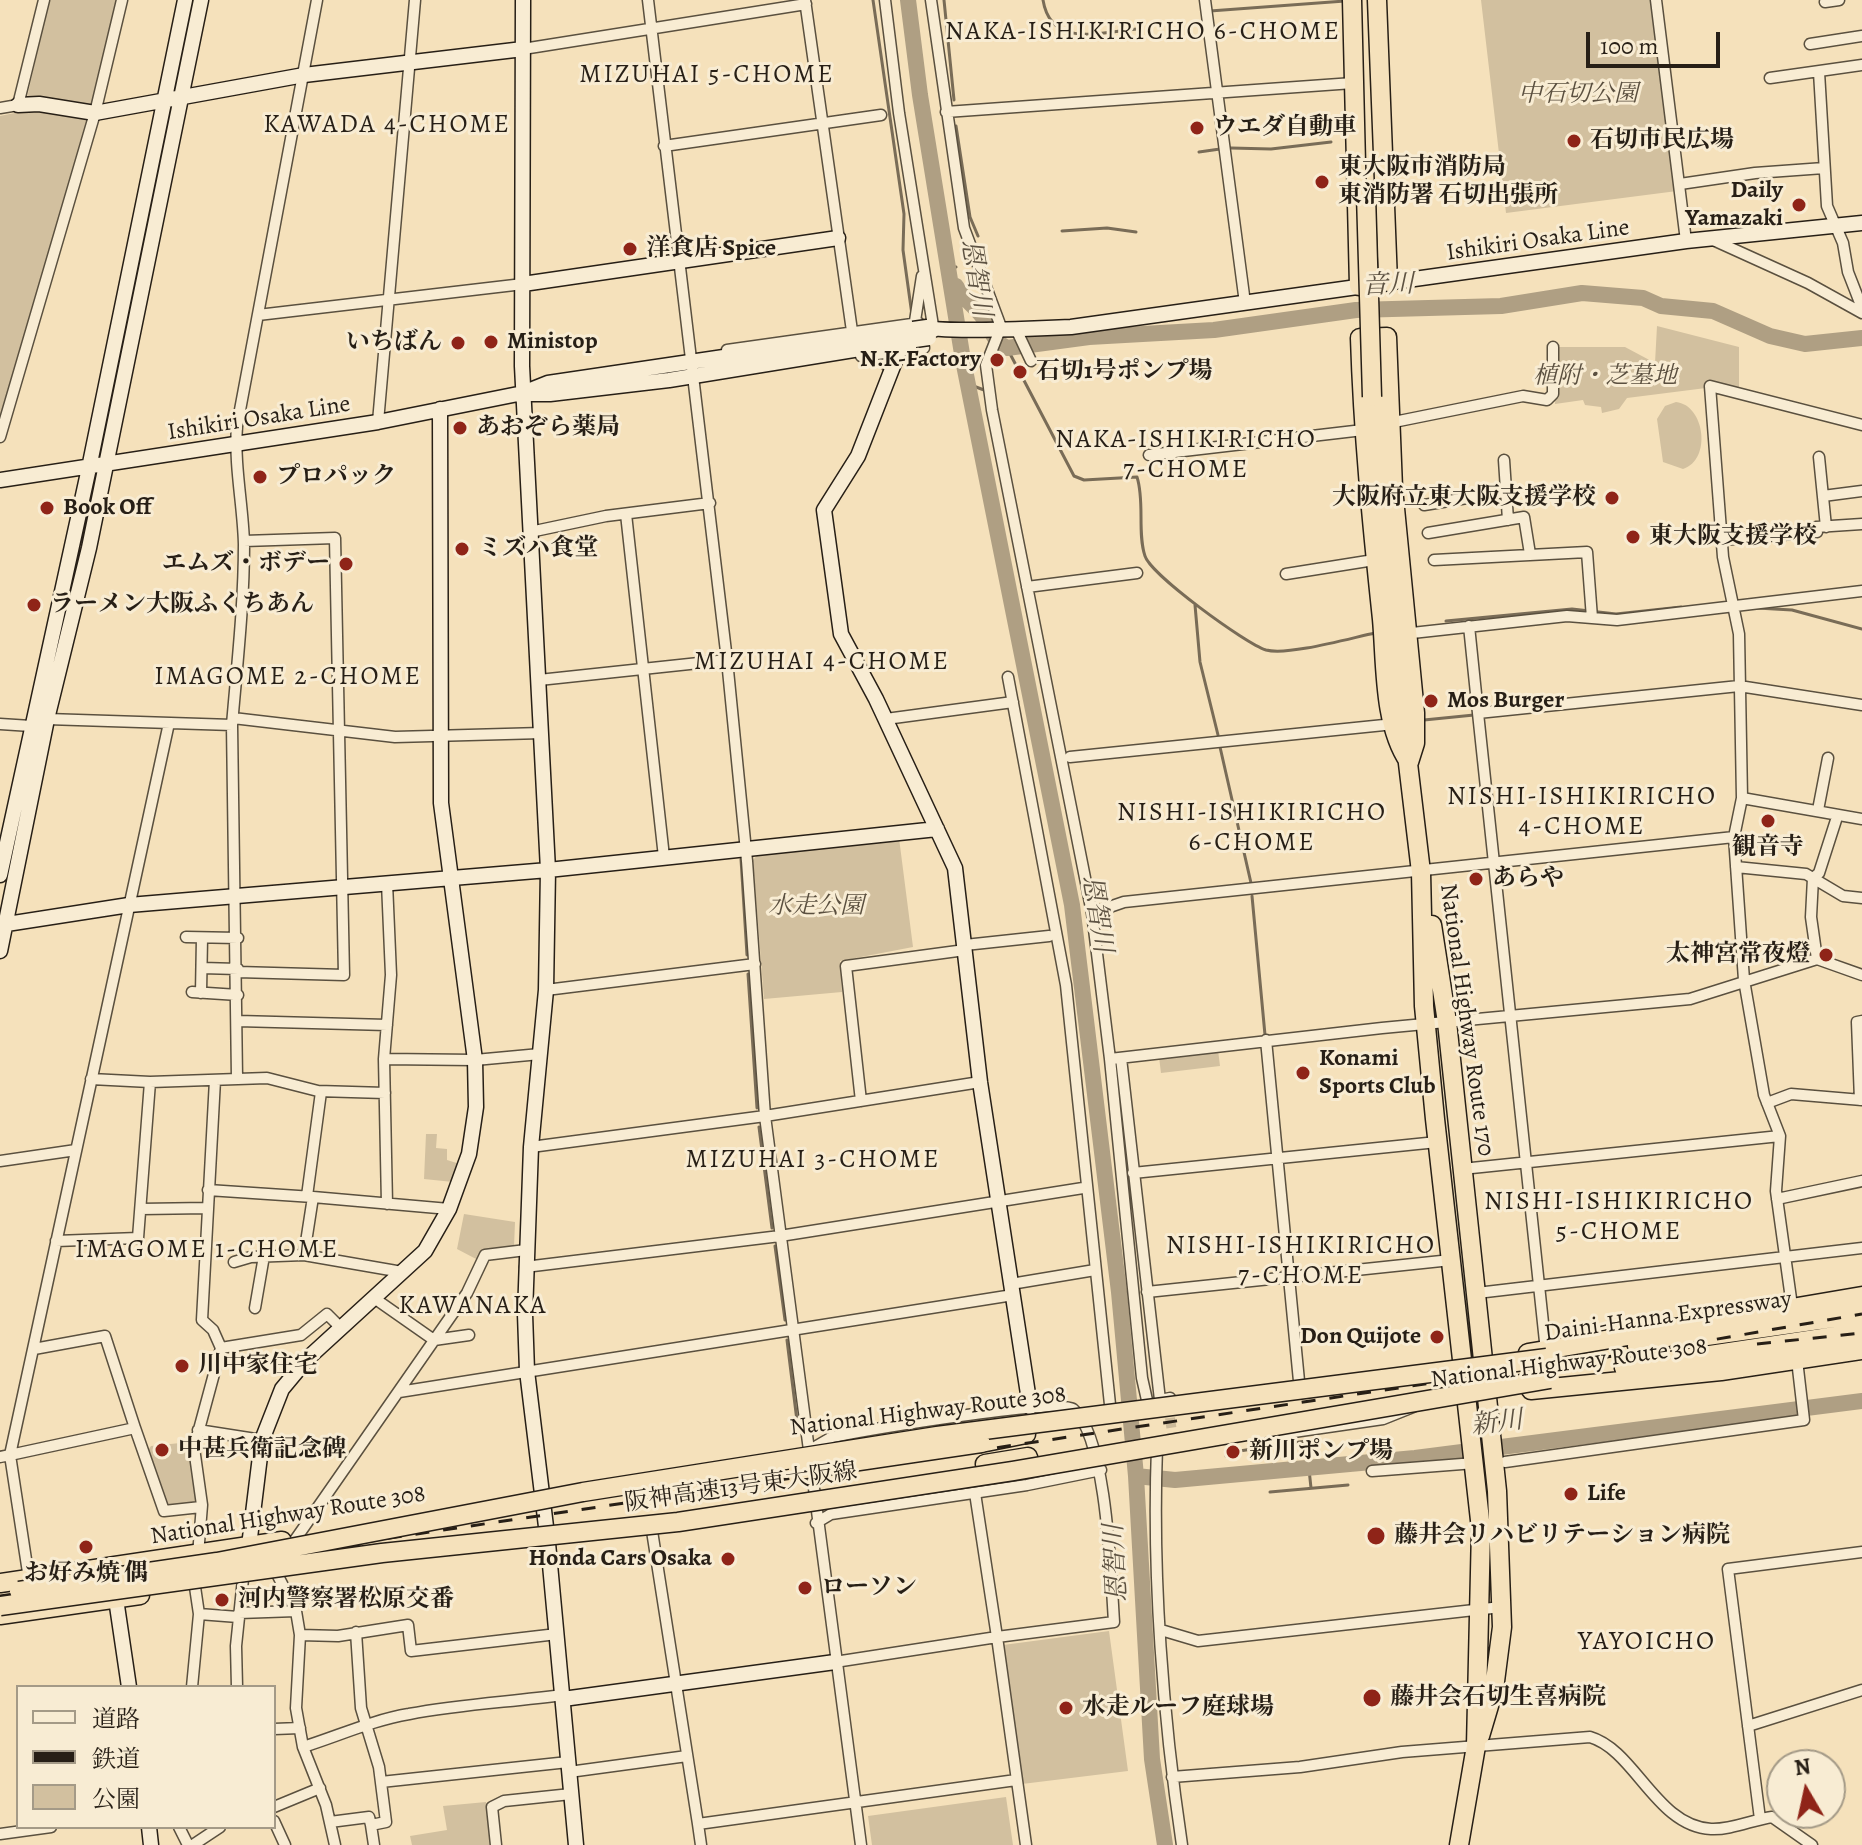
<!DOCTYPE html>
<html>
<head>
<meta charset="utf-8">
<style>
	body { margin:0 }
	#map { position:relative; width:1862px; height:1845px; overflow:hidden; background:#f5e1bb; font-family:Alegreya,"Noto Serif JP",serif }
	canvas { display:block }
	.legend { position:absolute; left:16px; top:1685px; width:260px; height:144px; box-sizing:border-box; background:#f8ecd3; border:2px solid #a49a87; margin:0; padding:10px 14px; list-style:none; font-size:24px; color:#271f16 }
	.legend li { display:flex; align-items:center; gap:16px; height:40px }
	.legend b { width:40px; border:2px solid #a49a87 }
	.north { position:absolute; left:1766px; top:1749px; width:80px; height:80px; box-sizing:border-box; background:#f8ecd3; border:2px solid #a49a87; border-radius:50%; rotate:351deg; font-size:22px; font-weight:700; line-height:32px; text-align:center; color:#271f16 }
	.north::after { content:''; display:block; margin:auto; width:28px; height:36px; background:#8f2418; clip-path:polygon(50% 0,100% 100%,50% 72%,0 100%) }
	.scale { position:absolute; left:1586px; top:32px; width:134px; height:36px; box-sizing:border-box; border:4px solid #271f16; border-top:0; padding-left:10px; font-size:24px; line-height:28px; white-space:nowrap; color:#271f16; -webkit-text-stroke:6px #f8ecd3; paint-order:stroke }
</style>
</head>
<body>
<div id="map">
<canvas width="1862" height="1845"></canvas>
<ul class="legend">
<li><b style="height:10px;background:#f8ecd3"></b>道路</li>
<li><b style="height:10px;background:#271f16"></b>鉄道</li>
<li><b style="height:22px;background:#d2c09f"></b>公園</li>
</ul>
<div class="north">N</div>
<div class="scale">100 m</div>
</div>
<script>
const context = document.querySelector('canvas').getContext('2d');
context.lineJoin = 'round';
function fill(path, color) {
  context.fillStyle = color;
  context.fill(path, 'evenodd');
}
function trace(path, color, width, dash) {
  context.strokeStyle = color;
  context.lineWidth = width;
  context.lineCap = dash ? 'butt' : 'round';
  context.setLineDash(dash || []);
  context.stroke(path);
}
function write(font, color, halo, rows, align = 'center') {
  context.font = font + ' Alegreya,"Noto Serif JP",serif';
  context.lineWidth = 6;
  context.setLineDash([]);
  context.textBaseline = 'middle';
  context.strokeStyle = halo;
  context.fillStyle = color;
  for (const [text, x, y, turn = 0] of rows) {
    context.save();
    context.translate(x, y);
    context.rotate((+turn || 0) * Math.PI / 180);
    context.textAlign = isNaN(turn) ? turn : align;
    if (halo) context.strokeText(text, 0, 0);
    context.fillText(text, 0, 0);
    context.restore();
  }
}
fill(new Path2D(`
	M49 0H119L93 104 0 420V116L24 111Z
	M1481 0H1651L1677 191 1506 213Z
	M1657 326 1739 347V390L1706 388 1627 398 1619 409 1602 413 1601 407 1585 405 1583 400 1555 404 1559 347H1625L1655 363Z
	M1676 402C1705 405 1712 460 1683 469L1663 462 1657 419 1665 406Z
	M899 838 913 947 840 961 842 992 764 999 753 860 759 853Z
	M1218 1050 1220 1066 1161 1073 1159 1057Z
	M426 1134H437L436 1148 447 1149V1160L460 1164 453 1182 424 1179Z
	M464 1214 515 1222 514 1247 478 1260 457 1249Z
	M190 1442 198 1501 196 1505 167 1506 148 1450 151 1446Z
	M1109 1631 1128 1771 1022 1784 1003 1645Z
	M1006 1797 1013 1845H872L868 1816Z
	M486 1802 493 1845H412L410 1836 447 1830 443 1806Z`), '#d2c09f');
trace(new Path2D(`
	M873 0 904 214 903 250 912 315
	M944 0 954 100
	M1043 0C1051 49 1101 32 1138 29
	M1210 11 1345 1
	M956 126 970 217 978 236
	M1231 148 1271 149 1331 142
	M1199 152 1220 149
	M1062 231 1107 228 1136 232
	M947 269 956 267
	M1010 342 1016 346
	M1007 348 1074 476 1084 480 1137 477C1145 502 1137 532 1145 556 1151 575 1246 644 1266 650 1288 656 1351 638 1375 633
	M883 369 887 359
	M968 384 984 390
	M1195 605 1200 662 1218 735
	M1757 608 1792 610 1862 629
	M1446 621 1572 609 1616 614 1681 607
	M1424 720 1474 715
	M1220 747 1251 883
	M741 859 747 955
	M1252 896 1265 1035
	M748 974 757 1108
	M759 1127 772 1228
	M775 1246 785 1320
	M787 1340 798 1429
	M1226 1456V1453L1306 1441 1311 1488
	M1227 1470 1228 1475
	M1270 1492 1348 1485`), '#796c57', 3);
trace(new Path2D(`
	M908 0 920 95 963 360 1072 905 1119 1292 1136 1476 1152 1759 1165 1845
	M956 286C963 299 974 305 982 316 992 329 992 341 1007 348L1089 337 1214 330 1356 310 1501 306 1582 293 1643 298 1661 306 1713 311 1770 336 1805 344 1862 338
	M1136 1476 1175 1480 1415 1458 1862 1401`), '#af9f83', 16);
trace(new Path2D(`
	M1168 1403 1174 1447`), '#ccba9a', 10, [10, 5]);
const street = new Path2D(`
	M648 0 727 660 747 861 765 1116 861 1845
	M805 0 852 331
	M885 0 899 113 934 332
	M931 0 964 228 1001 327 986 365 992 410 1092 913 1110 1059 1382 1028 1690 999 1817 959 1862 975
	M1205 0 1245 303
	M1656 0 1686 241
	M1825 2 1839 0
	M1810 44 1862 36
	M523 49 806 4
	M1819 72 1827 206 1843 243 1848 272 1862 308
	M1770 78 1862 65
	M0 108 18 105 44 0
	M946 112 1353 83
	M664 146 881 115
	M1680 184 1755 173 1824 168
	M1711 239 1808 283 1862 313
	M258 315 523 284
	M915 321 922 276
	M1016 329 1031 361
	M727 350 919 323 924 348 861 356
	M378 422 415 0
	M1389 423 1523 396 1547 400 1553 394V347
	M0 437 95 113 122 0
	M1149 455 1363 430
	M1819 457 1826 527
	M1504 460 1508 520
	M1823 496 1862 491
	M1424 505 1504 492
	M626 514 664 857
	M530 532 606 516 710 503
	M1428 533 1524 517 1530 554
	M1722 540 1817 532 1816 527 1862 524
	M1434 560 1587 552 1592 618
	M1286 574 1374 560
	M1027 587 1137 573
	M1469 626 1478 713 1739 686 1862 705
	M1403 634 1567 616 1617 620 1862 591
	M1008 677 1066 985 1111 1414
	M539 680 727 660
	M1478 713 1546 1351
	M233 718 395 737 542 733
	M886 719 1013 702
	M0 724 31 726 47 719 232 725C237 665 244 605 244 544 243 505 234 466 237 426L317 0
	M232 725 237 1078
	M1070 757 1394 724
	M1742 798 1862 819
	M1818 810 1828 758
	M1736 867 1806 874 1843 896 1862 898
	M1092 913 1124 902 1734 837
	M186 937 238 938
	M965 945 1049 936
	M1817 959 1811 917 1813 878 1819 873 1837 817
	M202 968 238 969
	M238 972 344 975 335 538 244 541
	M546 990 755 964
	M192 992 238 995
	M201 993 202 938
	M238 1021 387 1025
	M1266 1040 1299 1381
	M1121 1058 1160 1400 1170 1398
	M384 1059 391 975 387 883
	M1110 1059 1142 1378 1149 1409
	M91 1079 150 1082 267 1078 318 1091 385 1093
	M1860 1100 1857 1022 1862 1021
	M861 1101 846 966 965 950
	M1767 1103 1791 1094 1862 1100
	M531 1147 765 1116 980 1082
	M0 1161 76 1150
	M1462 1169 1780 1136
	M1133 1173 1437 1142
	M208 1190 313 1197
	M307 1196 321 1092
	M1777 1199 1862 1181
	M387 1204 384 1059 475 1060 540 1054
	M141 1209 207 1208
	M56 1241 138 1238 150 1082
	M234 1262 251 1257 304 1255
	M525 1267 780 1236 1083 1188
	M402 1272 304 1255 313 1197 449 1209
	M1011 1284 1095 1270
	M1147 1292 1451 1260
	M1477 1293 1862 1248
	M374 1298 434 1340 469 1335
	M1792 1306 1776 1191 1780 1136 1764 1095 1744 980 1734 837 1742 798 1739 634 1723 557 1710 386 1862 425
	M255 1308 264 1256
	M221 1348 301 1335 327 1314 341 1328
	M34 1349 105 1336 135 1428
	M399 1392 1013 1295
	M198 1430 262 1440
	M1273 1435 1383 1419 1413 1407
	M1157 1447C1152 1575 1163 1718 1182 1845
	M808 1451 832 1437C862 1431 1058 1397 1073 1409 1107 1436 1111 1578 1114 1622L997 1637 1026 1845
	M0 1457 10 1455 169 723
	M1505 1462 1804 1420 1797 1360
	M1372 1471 1475 1463
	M816 1523 831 1514 1027 1485 1101 1470
	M652 1531 698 1824 1016 1780
	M295 1540 467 1293 485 1255 526 1250
	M198 1555 202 1505 194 1448 221 1348 213 1330 202 1320 215 1080
	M277 1574 296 1611 300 1635 296 1708 303 1747 326 1805 335 1845
	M29 1579 10 1455 135 1428 164 1511 201 1507
	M239 1613 296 1611
	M199 1614 238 1617
	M1161 1630 1198 1641 1501 1607
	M300 1635 338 1636 408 1625 411 1651 557 1634
	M835 1662 997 1637 975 1493
	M192 1687 199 1614 195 1587
	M237 1687 236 1646 243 1579
	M1748 1726 1862 1690
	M274 1729 300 1728
	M303 1747C338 1736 373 1720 409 1714 461 1704 511 1702 562 1695
	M569 1772 687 1756
	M1172 1777 1300 1767 1402 1752 1590 1737C1635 1750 1656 1826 1711 1829 1731 1830 1752 1820 1772 1817L1812 1845
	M381 1782 568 1762
	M274 1807 320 1788
	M1760 1819 1728 1569 1862 1552
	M274 1821 285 1845
	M330 1822 369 1817 371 1825 386 1822 379 1767 361 1708 356 1632
	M698 1824 701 1845
	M371 1825 374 1845
	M179 1827 188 1845
	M0 1834 51 1827
	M193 1845 220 1827
	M496 1845 492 1807 504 1801 571 1794`);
const secondary = new Path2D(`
	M523 0 522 366 548 870 546 990 531 1147 525 1314 527 1371 548 1543 576 1845
	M18 105 39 104 95 113 304 75 523 49
	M523 284 838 238
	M927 327C936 333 1052 328 1071 327L1686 241 1862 223
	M899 351 858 456 824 510 841 634 876 699 955 868 980 1082 1030 1407
	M527 394H550L669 380 915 340
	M0 480 378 422 523 393 548 383 913 329
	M0 875 89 468 185 0
	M0 925 129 905 548 870 937 829
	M0 951 47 719 89 548 201 0
	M248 1554 262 1440 282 1389 307 1359 425 1251 449 1209 469 1154 476 1107 475 1060 441 803 440 409
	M116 1599 129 1687
	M563 1699 835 1662
	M149 1827 151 1845`);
const highway = new Path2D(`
	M1352 0 1359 286
	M1377 0 1388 282
	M1387 337 1393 488 1415 713V743L1409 762C1383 724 1386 663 1382 619 1372 525 1363 433 1360 338Z
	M1372 397 1379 521 1421 872 1424 1006 1435 1119 1481 1529 1476 1746 1459 1845
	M1432 925 1447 1022 1497 1491 1502 1627 1494 1689 1480 1736
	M1637 1346 1862 1314
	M1528 1353 1862 1296
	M1624 1368 1862 1332
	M1531 1390 1721 1371 1862 1350
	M981 1443 1026 1434
	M985 1464 1028 1457
	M0 1583 282 1541
	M0 1615 140 1595`);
trace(street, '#5a503f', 13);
trace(secondary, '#271f16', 17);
trace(highway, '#271f16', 21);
trace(street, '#f8ecd3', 10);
trace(secondary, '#f8ecd3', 14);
trace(highway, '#f5e1bb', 18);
trace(new Path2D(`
	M1757 1344 1862 1333
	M0 1596 1660 1349 1862 1314`), '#271f16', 3, [14, 14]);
const secondaryBridge = new Path2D(`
	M913 329 927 327
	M915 340 929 338`);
const highwayBridge = new Path2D(`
	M1366 195 1372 397
	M798 1470 981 1443
	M19 1591 217 1562 583 1492 937 1436 1547 1358
	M0 1606 382 1553 678 1522 1013 1471 1550 1379`);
trace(secondaryBridge, '#271f16', 17, []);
trace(highwayBridge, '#271f16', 21, []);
trace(secondaryBridge, '#f8ecd3', 14);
trace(highwayBridge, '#f5e1bb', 18);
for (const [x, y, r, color] of [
	[1197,128,8,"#8f2418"],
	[1574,141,8,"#8f2418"],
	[1322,182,8,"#8f2418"],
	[1799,205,8,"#8f2418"],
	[630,249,8,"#8f2418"],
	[491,342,8,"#8f2418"],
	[458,343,8,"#8f2418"],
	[997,360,8,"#8f2418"],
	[1020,372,8,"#8f2418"],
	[460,428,8,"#8f2418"],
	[260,477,8,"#8f2418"],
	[1612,498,8,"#8f2418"],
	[47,508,8,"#8f2418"],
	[1633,537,8,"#8f2418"],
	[462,549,8,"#8f2418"],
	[346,564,8,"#8f2418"],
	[34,605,8,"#8f2418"],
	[1431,701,8,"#8f2418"],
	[1768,821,8,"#8f2418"],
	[1476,879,8,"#8f2418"],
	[1826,955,8,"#8f2418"],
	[1303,1073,8,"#8f2418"],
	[1437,1337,8,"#8f2418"],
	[182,1366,8,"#8f2418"],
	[162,1450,8,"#8f2418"],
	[1233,1452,8,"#8f2418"],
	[1571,1494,8,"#8f2418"],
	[1376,1536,10,"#8f2418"],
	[86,1547,8,"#8f2418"],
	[728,1559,8,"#8f2418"],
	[805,1588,8,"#8f2418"],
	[222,1600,8,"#8f2418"],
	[1372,1698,10,"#8f2418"],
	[1066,1708,8,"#8f2418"]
]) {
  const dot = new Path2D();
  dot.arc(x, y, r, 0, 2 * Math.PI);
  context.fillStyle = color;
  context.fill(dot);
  trace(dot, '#f8ecd3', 3);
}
write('italic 24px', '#5a4f3f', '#f8ecd3', [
	["中石切公園",1578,95],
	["植附・芝墓地",1605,377],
	["水走公園",816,907]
]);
write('bold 24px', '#271f16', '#f8ecd3', [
	["ウエダ自動車",1213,128],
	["石切市民広場",1590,141],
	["東大阪市消防局",1338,168],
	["東消防署 石切出張所",1338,196],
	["Daily",1783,191,"right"],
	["Yamazaki",1783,219,"right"],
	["洋食店 Spice",646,249],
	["Ministop",507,342],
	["いちばん",442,343,"right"],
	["N.K-Factory",981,360,"right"],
	["石切1号ポンプ場",1036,372],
	["あおぞら薬局",476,428],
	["プロパック",276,477],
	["大阪府立東大阪支援学校",1596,498,"right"],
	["Book Off",63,508],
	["東大阪支援学校",1649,537],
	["ミズハ食堂",478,549],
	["エムズ・ボデー",330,564,"right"],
	["ラーメン大阪ふくちあん",50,605],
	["Mos Burger",1447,701],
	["観音寺",1768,848,"center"],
	["あらや",1492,879],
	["太神宮常夜燈",1810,955,"right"],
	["Konami",1319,1059],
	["Sports Club",1319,1087],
	["Don Quijote",1421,1337,"right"],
	["川中家住宅",198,1366],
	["中甚兵衛記念碑",178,1450],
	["新川ポンプ場",1249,1452],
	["Life",1587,1494],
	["藤井会リハビリテーション病院",1394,1536],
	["Honda Cars Osaka",712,1559,"right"],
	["お好み焼 偶",86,1574,"center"],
	["ローソン",821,1588],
	["河内警察署松原交番",238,1600],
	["藤井会石切生喜病院",1390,1698],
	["水走ルーフ庭球場",1082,1708]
], 'left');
write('24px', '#271f16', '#f8ecd3', [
	["Ishikiri Osaka Line",1538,241,-8],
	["Ishikiri Osaka Line",259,419,-9],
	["National Highway Route 170",1466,1020,82],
	["Daini-Hanna Expressway",1668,1317,-8],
	["National Highway Route 308",1569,1364,-7],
	["National Highway Route 308",928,1412,-7],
	["阪神高速13号東大阪線",741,1488,-8],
	["National Highway Route 308",288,1516,-9]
]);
context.letterSpacing = '2px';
write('26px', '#271f16', '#f8ecd3', [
	["NAKA-ISHIKIRICHO 6-CHOME",1143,33],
	["MIZUHAI 5-CHOME",707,76],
	["KAWADA 4-CHOME",387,126],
	["NAKA-ISHIKIRICHO",1186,441],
	["7-CHOME",1186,471],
	["MIZUHAI 4-CHOME",822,663],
	["IMAGOME 2-CHOME",288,678],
	["NISHI-ISHIKIRICHO",1582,798],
	["4-CHOME",1582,828],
	["NISHI-ISHIKIRICHO",1252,814],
	["6-CHOME",1252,844],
	["MIZUHAI 3-CHOME",813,1161],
	["NISHI-ISHIKIRICHO",1619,1203],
	["5-CHOME",1619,1233],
	["NISHI-ISHIKIRICHO",1301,1247],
	["7-CHOME",1301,1277],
	["IMAGOME 1-CHOME",207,1251],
	["KAWANAKA",473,1307],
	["YAYOICHO",1647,1643]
]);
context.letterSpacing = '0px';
write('italic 26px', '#5d5242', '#f8ecd3', [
	["恩智川",975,278,81],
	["音川",1388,286,-2],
	["恩智川",1096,914,81],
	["新川",1497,1424,-7],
	["恩智川",1117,1563,-93]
]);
</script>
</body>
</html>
